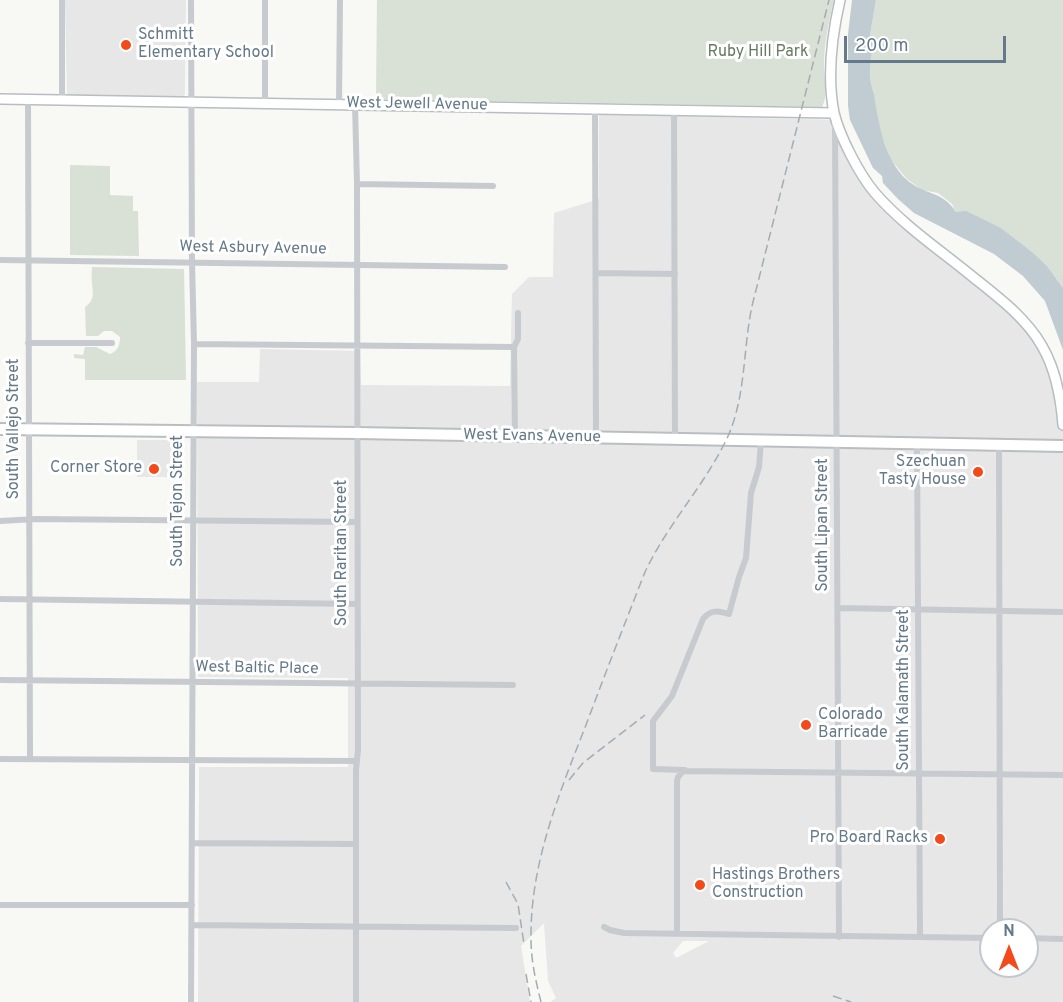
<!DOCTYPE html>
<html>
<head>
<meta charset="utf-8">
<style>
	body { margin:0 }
	#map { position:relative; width:1063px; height:1002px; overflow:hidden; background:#f8f8f5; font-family:Overpass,sans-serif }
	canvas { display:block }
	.north { position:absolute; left:979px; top:918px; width:60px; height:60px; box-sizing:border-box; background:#fff; border:2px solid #c1c9d0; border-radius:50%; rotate:0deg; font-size:16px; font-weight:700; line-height:24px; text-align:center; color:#647989 }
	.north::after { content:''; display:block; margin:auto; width:21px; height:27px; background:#f24a1a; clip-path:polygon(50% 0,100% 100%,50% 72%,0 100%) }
	.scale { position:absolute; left:844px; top:36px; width:162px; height:27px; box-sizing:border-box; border:3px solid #647989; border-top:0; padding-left:8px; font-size:18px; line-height:21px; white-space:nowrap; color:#647989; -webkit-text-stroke:4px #fff; paint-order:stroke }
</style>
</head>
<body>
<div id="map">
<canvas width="1063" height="1002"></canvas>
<div class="north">N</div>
<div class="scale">200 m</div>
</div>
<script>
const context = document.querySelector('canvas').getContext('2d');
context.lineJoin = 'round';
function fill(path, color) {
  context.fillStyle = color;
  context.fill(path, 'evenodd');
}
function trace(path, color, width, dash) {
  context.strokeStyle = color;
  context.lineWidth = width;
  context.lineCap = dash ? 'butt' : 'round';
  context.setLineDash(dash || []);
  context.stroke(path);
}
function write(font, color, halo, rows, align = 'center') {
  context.font = font + ' Overpass,sans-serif';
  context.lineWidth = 6;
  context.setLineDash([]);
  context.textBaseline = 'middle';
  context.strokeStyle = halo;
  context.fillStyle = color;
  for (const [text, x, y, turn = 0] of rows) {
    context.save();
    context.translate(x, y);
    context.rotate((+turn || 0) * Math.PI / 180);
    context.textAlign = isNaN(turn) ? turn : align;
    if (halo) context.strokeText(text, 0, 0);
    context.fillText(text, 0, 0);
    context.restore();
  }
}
fill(new Path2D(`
	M65 0H186L185 94 183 97 67 95Z
	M599 114 842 120 855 156 878 189 898 211 1007 299 1046 350 1063 414V1002H550L556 998 548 981 544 923 521 946 530 1002H198L199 767H348V678L198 677 197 382H259L260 349 360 351 361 385 510 386 512 294 529 277H553L554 213 599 199ZM991 930H1027V966H991ZM683 941H709L676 958 673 953Z
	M137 440H181L183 443V477H137Z`), '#e6e7e6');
fill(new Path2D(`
	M377 0H834C829 21 824 44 824 65 824 80 829 94 822 107L376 99Z
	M876 0H1063V288L1047 266 1001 228 956 212 952 204 938 193 922 190 907 179 891 160 879 129 869 70 870 35Z
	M70 165 110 166V195L133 196V211H138L139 256 70 255Z
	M92 267 184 269 186 380H85V359L74 358V354L83 355 85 347H96L110 354C118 351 120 345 120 337L112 331H104L98 336H86L85 307C95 300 93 294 92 283 91 278 92 272 92 267Z`), '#d9e0d5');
fill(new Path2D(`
	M852 0H876L870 35 874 41C872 50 870 59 870 68 869 77 872 87 874 95 879 125 884 159 907 180 924 195 943 191 956 212L966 211 1001 228 1033 253 1047 266 1063 288V350L1045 301 1023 276 994 254 914 213 898 199 883 183 882 176 873 168 850 120 848 106V34Z`), '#c0ccd1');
const secondary = new Path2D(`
	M840 0C832 35 827 77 834 113 840 137 859 174 875 193 902 224 937 248 968 273 995 295 1025 316 1042 346 1056 370 1061 398 1063 425
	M0 99 834 113`);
const primary = new Path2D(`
	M0 429 357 433 1063 446`);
trace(secondary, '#b7bdc2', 12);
trace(primary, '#babec2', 14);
trace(new Path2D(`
	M191 0 192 262 194 344 191 1002
	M28 99 30 759
	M62 100V0
	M265 103V0
	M339 104 340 0
	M355 104 357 184 358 750 356 770V1002
	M595 109 596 438
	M674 110 675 440
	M835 123 839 937
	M357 184 493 186
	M0 260 505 267
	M597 273 675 274
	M28 343H112
	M194 344 514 347
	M515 437 514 347 518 339V313
	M917 443 920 937
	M999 445 1000 930
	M0 521 36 519 357 522
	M0 599 357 604
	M838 608 1063 612
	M0 680 513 685
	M0 759 357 761
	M685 770 653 769V721L672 696 703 619C711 609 718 611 729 614L739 577 746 558 751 493 759 467 761 441
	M192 843 356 844
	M0 905H192
	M192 925 516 928
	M604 927 610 930 624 933 991 938
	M677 934V781L678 777 683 771 1063 775
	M1027 938 1063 939`), '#c7cbcf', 6);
trace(secondary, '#fff', 9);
trace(primary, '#fff', 10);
trace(new Path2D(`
	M569 780 583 763 645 715
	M506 882 518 904 524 944
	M526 974 531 1002
	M833 996 851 1002
	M541 1002C536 982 531 961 531 939 530 864 559 794 586 725 605 674 625 623 645 572 668 523 707 483 729 434 746 393 743 349 752 306L829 0`), '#a5acb2', 1.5, [9, 4.5]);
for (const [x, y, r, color] of [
	[126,45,6,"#f24a1a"],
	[154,469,6,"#f24a1a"],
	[978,472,6,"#f24a1a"],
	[806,725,6,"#f24a1a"],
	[940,839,6,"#f24a1a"],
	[700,885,6,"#f24a1a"]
]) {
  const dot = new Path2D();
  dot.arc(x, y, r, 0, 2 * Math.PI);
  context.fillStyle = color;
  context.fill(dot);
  trace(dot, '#fff', 2);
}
write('16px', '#647989', '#fff', [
	["Schmitt",138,36],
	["Elementary School",138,54],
	["Szechuan",966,463,"right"],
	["Tasty House",966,481,"right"],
	["Corner Store",142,469,"right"],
	["Colorado",818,716],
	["Barricade",818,734],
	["Pro Board Racks",928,839,"right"],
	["Hastings Brothers",712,876],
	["Construction",712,894]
], 'left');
write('16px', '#667a60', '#fff', [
	["Ruby Hill Park",758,53]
]);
write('16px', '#647989', '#fff', [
	["West Jewell Avenue",417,105,1],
	["West Asbury Avenue",253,249,1],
	["South Vallejo Street",15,429,-90],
	["West Evans Avenue",532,437,1],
	["South Tejon Street",179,501,-90],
	["South Lipan Street",824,525,-90],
	["South Raritan Street",343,553,-90],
	["West Baltic Place",257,669,1],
	["South Kalamath Street",905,690,-90]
]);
</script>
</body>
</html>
